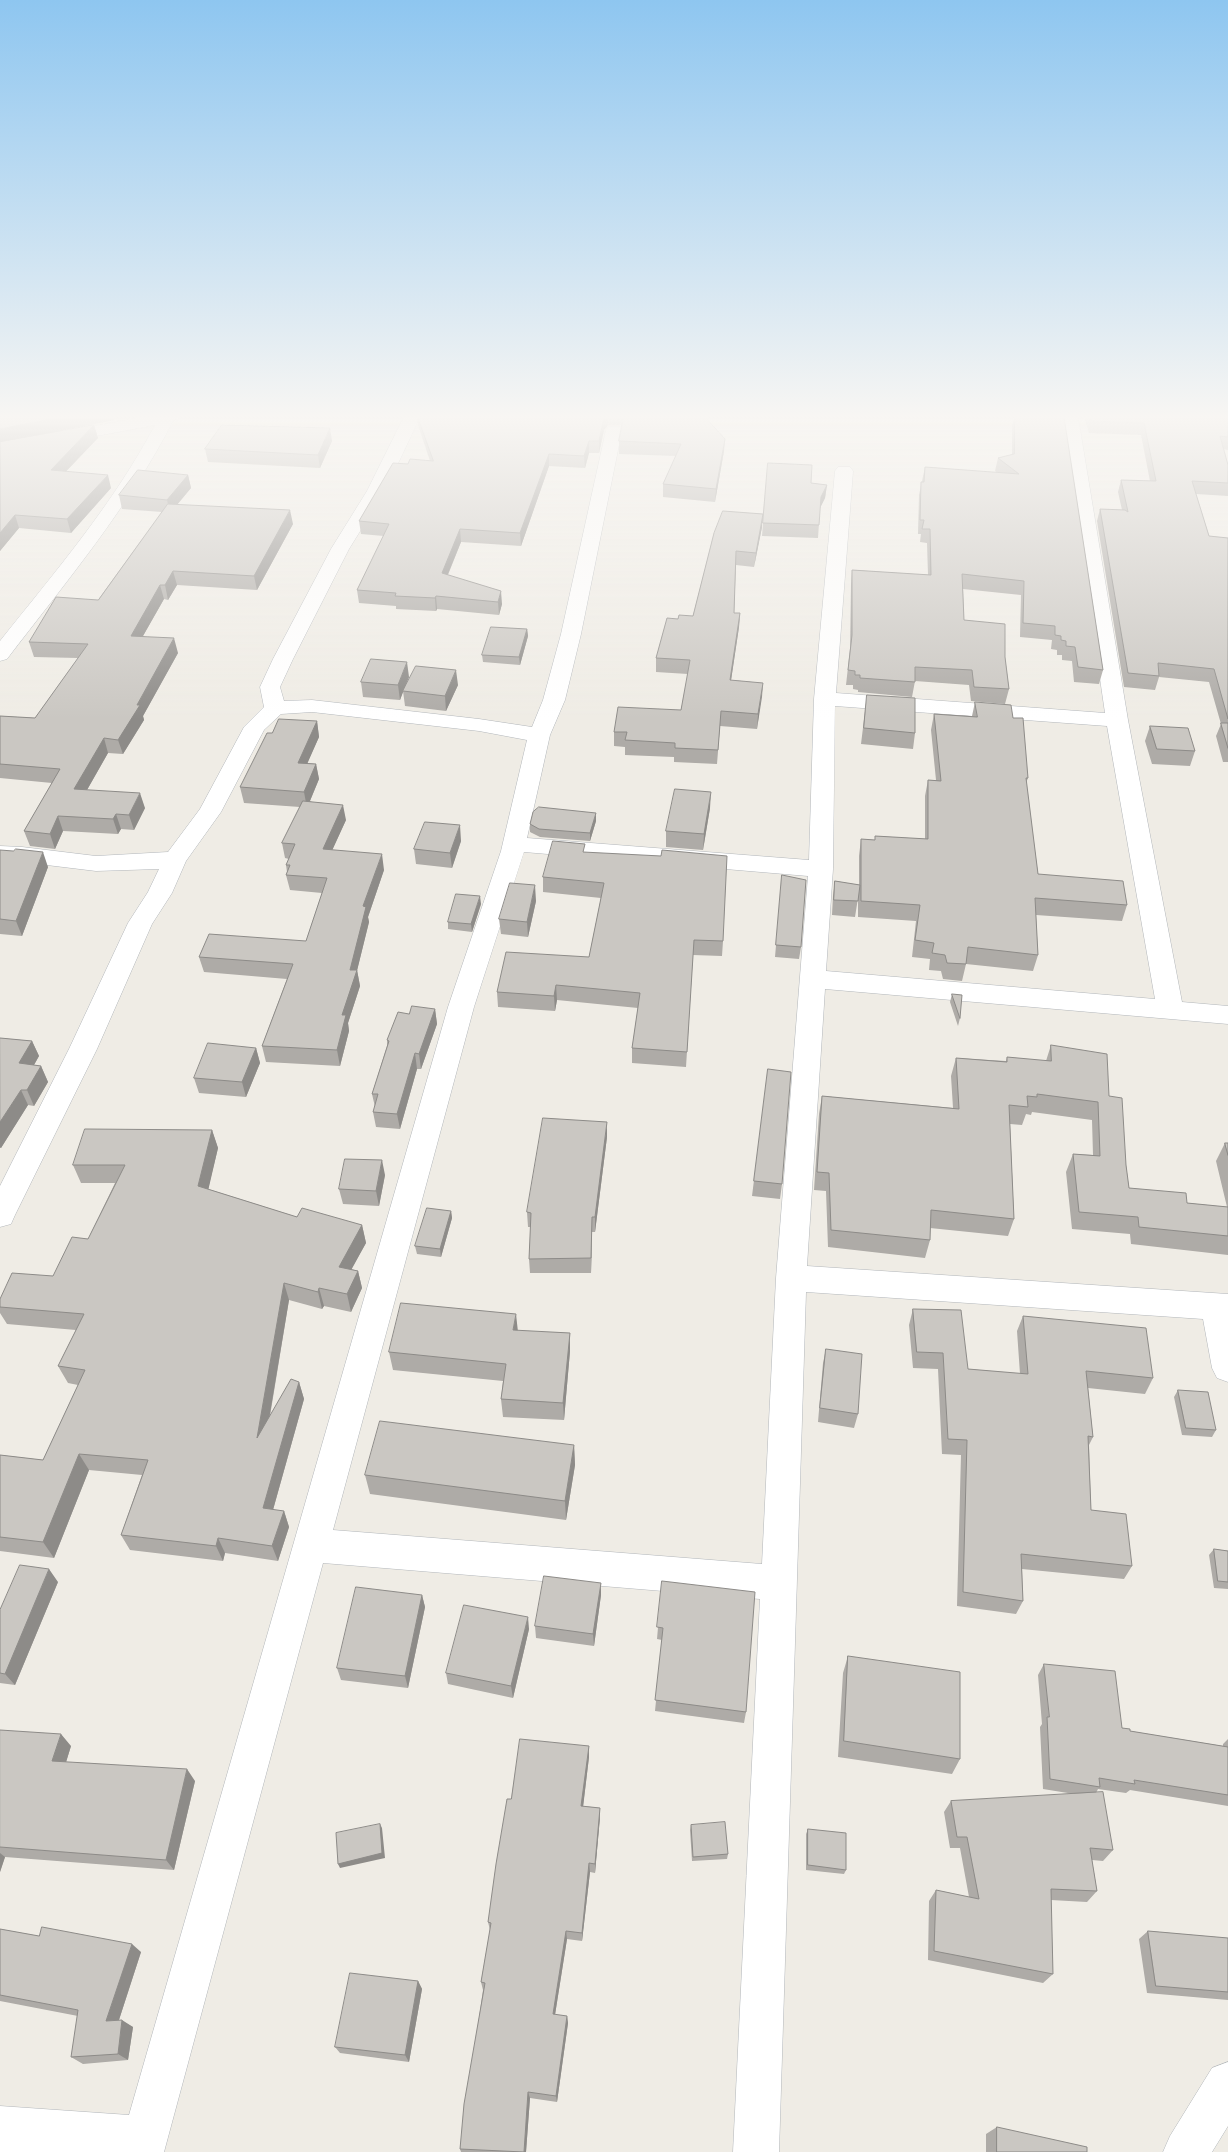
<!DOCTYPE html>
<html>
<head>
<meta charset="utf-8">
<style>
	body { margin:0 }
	canvas { display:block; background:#efece5 }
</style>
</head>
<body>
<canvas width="1228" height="2152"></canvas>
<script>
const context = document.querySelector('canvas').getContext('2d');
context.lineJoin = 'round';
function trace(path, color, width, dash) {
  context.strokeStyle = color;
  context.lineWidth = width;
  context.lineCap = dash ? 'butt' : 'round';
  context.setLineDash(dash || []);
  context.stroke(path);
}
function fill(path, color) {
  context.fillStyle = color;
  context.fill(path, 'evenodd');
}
const street = new Path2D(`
	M142 417H179L173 421C129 507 66 582 7 659L0 661V641C55 572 114 503 155 425L0 454V444Z
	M404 417H420L385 491 349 549 293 659 280 687 284 701 312 700 479 719 532 727 543 700 561 634 606 430 608 427H620L622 430 581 634 565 700 550 735 527 838 809 860 814 699 835 471 838 467H850L853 471 836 693 1105 713 1062 417H1078L1128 720 1182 1002 1228 1006V1024L825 989 807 1266 1228 1294V1382L1217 1378 1212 1368 1203 1319 806 1292 779 2152H733L760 1599 323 1563 164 2152H0V2106L129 2115 448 1007 501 851 527 740 479 731 312 712 281 714 264 730 221 812 186 861 172 893 152 924 97 1049 15 1215 11 1224 0 1227V1186L69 1049 128 923 148 892 159 869 96 871 22 862H0V846L22 847 96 856 168 852 200 809 244 727 264 707 260 687 273 659 331 549 367 491ZM835 706 1107 726 1155 999 826 971 833 869ZM524 852 808 876 776 1278 762 1564 333 1530 474 1007Z
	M1228 2062V2126L1212 2152H1163L1170 2136 1212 2068Z`);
trace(street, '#b2b6ba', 1);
fill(street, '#fff');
fill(new Path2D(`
	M0 417 114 420 16 439 94 425 98 438 66 471 111 488 71 533 19 528 0 551Z
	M417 417H705L724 451 715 502 663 497V484L676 456 619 454V441L622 427 620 425H608L604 430 599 453H589L585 468 549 466 521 546 461 542 448 575 502 604 499 615 437 609 436 611 396 609V606L359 603 357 590 384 536 361 534 359 521 408 464 430 461 418 425Z
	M1014 417H1064L1103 670 1099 684 1074 682 1072 661 1062 660V655H1057V650L1051 649 1052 640 1020 637 1021 595 963 589 964 620 1005 657 1009 689 1005 704 971 701 969 685 915 681 912 697 858 692V690L853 689V685H846L850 649 851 584 852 570 928 575 927 543 920 542 921 534H918L919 495 925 467 998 473 995 471 998 458 1012 455V426Z
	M1084 417H1228V450L1224 449 1228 465V496L1196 494 1209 536 1228 538V762H1223L1216 736 1221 724 1209 682 1159 677 1155 690 1124 687 1097 521 1100 509 1122 510 1118 492 1121 480 1150 481 1141 435 1089 433Z
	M332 441 320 468 208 462 205 449Z
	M768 463 811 483 827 485 825 498 820 508 818 538 762 536Z
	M188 475 191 488 177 505 293 524 257 590 177 585 168 600 164 599 143 636 178 653 143 716 144 720 123 754 108 753 87 790 145 808 134 830 121 829 118 834 63 831 55 849 30 846 24 831 52 783 0 778V716L35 718 78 658 34 657 29 642 98 600 162 512 122 509 119 495Z
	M762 527 754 567 736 565 734 613H740L739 627 731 680 763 683 757 729 720 726 717 764 674 762V757L625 755V747L614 746V732L681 710 688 674 656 672V658L693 616 714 533Z
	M527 629 528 636 520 665 483 662 482 655Z
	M409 677 403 691 458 685 446 711 405 706 403 691 400 700 363 697 361 682Z
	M867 695 915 733 913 749 861 744Z
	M975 702 1013 718 1028 778 1026 783 1038 874 1127 905 1122 921 1036 915 1038 955 1033 971 966 964 962 981 943 979 941 971 929 970 930 959 912 957 916 921 858 917V898L855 917 832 915 833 896 835 881 859 885V856L861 839 875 840V836L925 839V796L928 780H936L931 730 934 714 972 716Z
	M317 721 319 737 307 763 316 764 319 779 310 801 346 820 332 850 384 870 368 917 369 922 357 970 360 986 348 1023 349 1031 340 1066 266 1062 262 1046 287 979 204 972 199 957 306 941 322 893 290 890 286 875 287 872 286 865 289 859 285 858 282 843 300 807 244 803 240 787 272 733Z
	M1150 726 1195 751 1190 766 1152 764 1145 741Z
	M710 808 703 850 666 847V831Z
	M596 821 590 841 540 837 530 832V824Z
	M461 841 452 868 416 864 414 849Z
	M0 850 48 867 22 936 0 934Z
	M585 852 723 941 722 956 693 955 686 1067 632 1063V1048L638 1008 557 1000 555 1011 498 1007 497 992 589 957 601 898 543 892V877Z
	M782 875 801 947 799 959 775 957Z
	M536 901 528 937 501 934 499 919Z
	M481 904 472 932 448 929V922Z
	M952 994 960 1018 958 1026 950 1002Z
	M435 1009 437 1024 421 1069H417L400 1129 376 1127 373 1112 375 1107 372 1094 387 1046V1040Z
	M0 1038 32 1041 39 1056 34 1065 41 1066 48 1082 34 1106 28 1105 1 1148H0Z
	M1051 1045 1109 1096 1126 1165 1129 1188 1187 1203 1227 1207 1216 1161 1225 1143H1228V1255L1131 1244 1130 1234 1072 1229 1066 1172 1073 1154 1093 1155 1092 1120 1032 1112 1031 1115 1026 1114 1022 1125 1010 1124 1014 1219 1008 1236 930 1228V1240L925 1258 828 1247 826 1191 814 1190 819 1114 822 1096 953 1108 951 1076 956 1058 1006 1061 1007 1057 1046 1061Z
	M256 1048 260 1063 246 1097 199 1093 194 1078Z
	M768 1069 782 1184 780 1199 752 1196Z
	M212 1130 218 1148 208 1189 297 1217 362 1225 366 1243 351 1269 358 1271 362 1288 351 1312 324 1306 322 1309 289 1300 270 1416 299 1382 304 1399 273 1510 284 1511 289 1527 278 1561 225 1553 223 1561 130 1550 121 1535 142 1475 89 1470 54 1558 0 1551V1455L43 1460 78 1385 68 1383 58 1366 76 1330 7 1324 0 1313V1299L53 1276 88 1239 115 1183H81L73 1165Z
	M607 1137 595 1232H592L591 1273H530L529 1259 531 1227H528L527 1212Z
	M385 1175 379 1206 343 1204 339 1189Z
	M451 1211 452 1218 441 1257 417 1254 415 1246Z
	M913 1309 968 1369 1020 1374 1017 1331 1023 1316 1153 1378 1145 1394 1088 1388 1093 1437 1089 1445 1091 1510 1132 1566 1124 1579 1022 1569 1023 1601 1016 1614 957 1606 961 1455 942 1454 938 1369 913 1368 909 1325Z
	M517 1331 570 1333V1351L564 1420 503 1417 501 1399 503 1381 393 1370 389 1352Z
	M826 1349 858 1414 854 1428 818 1422 823 1363Z
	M1178 1390 1216 1430 1212 1437 1182 1435 1174 1397Z
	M574 1445 575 1465 566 1520 370 1494 365 1475Z
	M1214 1549 1228 1551V1589L1214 1588 1209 1555Z
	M662 1581 746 1712 744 1723 655 1711 662 1640 657 1639Z
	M58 1582 15 1685 0 1683V1610Z
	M601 1583V1595L594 1646 536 1638 535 1626Z
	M422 1595 425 1607 408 1688 341 1680 337 1668Z
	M529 1629 513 1698 448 1684 446 1673Z
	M848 1656 960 1759 952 1774 838 1757 843 1673Z
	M1044 1664 1122 1728 1130 1731 1223 1746V1744L1228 1739V1806L1130 1790 1126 1793 1098 1789 1096 1793 1113 1850 1103 1861 1092 1860 1097 1891 1087 1902 1051 1900 1053 1974 1043 1983 928 1960 929 1901 936 1890 969 1897 960 1848H950L944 1812 951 1801 1074 1794 1043 1789 1040 1727 1042 1724 1038 1675Z
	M0 1730 71 1746 66 1762 195 1781 174 1870 5 1857 0 1872Z
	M589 1746V1757L583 1806 600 1808V1817L595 1873 590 1872 582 1941 567 1939 555 2015 567 2016 568 2023 557 2102 530 2098 526 2152H461L460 2149 483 1990 481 1982 490 1930 488 1922 511 1799Z
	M691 1825 728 1854 727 1859 692 1861 690 1830Z
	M808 1829 846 1870 844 1874 806 1870V1834Z
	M0 1929 39 1936 141 1952 119 2020 133 2027 128 2060 83 2064 71 2057 78 2016 0 2001Z
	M1148 1931 1228 1938V2000L1147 1993 1139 1939Z
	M418 1981 422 1989 409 2062 340 2053 335 2047Z
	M997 2127 1087 2152H986V2134Z`), '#aeaba7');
fill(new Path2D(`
	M60 417H117L114 420 0 443V429Z
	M608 417V425L604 430 599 453V441L604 418Z
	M94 425 98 438 55 483 51 470Z
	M330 428 332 441 320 468 318 455Z
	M725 439 724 451 715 502 716 489Z
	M589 441V453L585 468 584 456Z
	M549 454V466L521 546 520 533Z
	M108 475 111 488 71 533 67 519Z
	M188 475 191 488 170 513 167 500Z
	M827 485 825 498 819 510 821 497Z
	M290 510 293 524 257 590 254 576Z
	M763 514 762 527 754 567 756 553Z
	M15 515 19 528 0 551V533Z
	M460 529 461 542 443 586 442 573Z
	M173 571 177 585 168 600 165 585Z
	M160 585 164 599 135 650 131 636Z
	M501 591 502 604 499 615 498 602Z
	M436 596 437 609 436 611 435 598Z
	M740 613 739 627 729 694 730 680Z
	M527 629 528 636 520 665 519 657Z
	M174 638 178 653 143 716 144 720 123 754 118 740Z
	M407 662 409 677 400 700 398 685Z
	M456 670 458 685 446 711 445 696Z
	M763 683 762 697 757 729 758 714Z
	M317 721 319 737 301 778 298 763Z
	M104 738 108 753 79 804 74 789Z
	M316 764 319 779 307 808 304 792Z
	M711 792 710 808 703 850 704 834Z
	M140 793 145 808 134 830 129 815Z
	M343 805 346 820 326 864 323 849Z
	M596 813V821L590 841V833Z
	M116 814 121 829 118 834 113 819Z
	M58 816 63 831 55 849 50 834Z
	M460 825 461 841 452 868 450 853Z
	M43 852 48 867 22 936 16 921Z
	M382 854 384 870 368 917 369 922 356 975 357 970 360 986 348 1023 349 1031 340 1066 337 1050 342 1015 350 970 363 906Z
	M535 885 536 901 528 937 527 922Z
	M480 896 481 904 472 932 471 924Z
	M556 985 557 1000 555 1011 554 996Z
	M435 1009 437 1024 421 1069 419 1054Z
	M32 1041 39 1056 26 1079 19 1063Z
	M256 1048 260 1063 246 1097 242 1082Z
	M415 1053 417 1069 400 1129 397 1114Z
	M41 1066 48 1082 34 1106 27 1090Z
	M21 1090 28 1105 1 1148 0 1147V1122Z
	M607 1122V1137L595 1232V1217Z
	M212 1130 218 1148 205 1204 198 1186Z
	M382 1160 385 1175 379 1206 376 1191Z
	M451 1211 452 1218 441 1257 440 1249Z
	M592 1217V1232L591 1273V1258Z
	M362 1225 366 1243 343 1285 339 1267Z
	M358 1271 362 1288 351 1312 347 1294Z
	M284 1283 289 1300 263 1455 257 1438Z
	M319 1288 324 1306 322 1309 318 1292Z
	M516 1314 518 1332 513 1330Z
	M570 1333V1351L564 1420 563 1403Z
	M299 1382 304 1399 269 1524 263 1508Z
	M574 1445 575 1465 566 1520 565 1501Z
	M79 1454 89 1470 54 1558 43 1542Z
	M284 1511 289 1527 278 1561 272 1546Z
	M218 1538 225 1553 223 1561 216 1546Z
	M49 1569 58 1582 15 1685 5 1674Z
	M601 1583V1595L594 1646 593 1634Z
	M422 1595 425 1607 408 1688 405 1676Z
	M528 1617 529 1629 513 1698 511 1686Z
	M61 1734 71 1746 63 1772 52 1761Z
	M589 1746V1757L582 1816 581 1806Z
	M187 1769 195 1781 174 1870 166 1860Z
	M600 1808V1817L595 1873V1864Z
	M380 1824 382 1828 385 1858 340 1868 338 1864Z
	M0 1853 5 1857 0 1872Z
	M589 1863 590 1872 582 1941V1933Z
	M566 1931 567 1939 554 2021 553 2014Z
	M132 1944 141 1952 116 2029 106 2021Z
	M418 1981 422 1989 409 2062 405 2055Z
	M567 2016 568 2023 557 2102 556 2096Z
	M122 2020 133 2027 128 2060 118 2054Z
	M528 2092 530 2098 526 2152H524Z`), '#8d8b88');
const building = new Path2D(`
	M0 417H60L0 429Z
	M418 417H604L599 441H589L584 456 549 454 520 533 460 529 442 573 501 591 498 602 436 596 435 598 395 596 396 593 357 590 389 524 359 521 393 463 408 464 410 459 433 461Z
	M624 417H705L725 439 716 489 663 484 681 444 619 441Z
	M1015 417H1064L1103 670 1078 667 1075 647 1066 646V641L1061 640V636L1055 635V626L1023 623 1024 581 962 574 964 620 1005 624V657L1009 689 974 687 972 670 915 667V682L860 678V675H855V671L848 670 852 635V570L931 575 930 529H922L924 520H920L921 482H924L925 467 1019 474 998 458 1014 454Z
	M1091 417H1228V437L1220 436 1228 465V483L1192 481 1209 536 1228 538V719L1214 669 1158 663 1159 676 1128 673 1100 509 1125 510 1128 512 1121 480 1156 481 1144 423 1092 421Z
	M94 425 51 470 108 475 67 519 15 515 0 533V442Z
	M222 425 330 428 318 455 205 449Z
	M768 463 812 465 811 483 827 485 821 497 819 525 763 523Z
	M138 470 188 475 167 500 119 495Z
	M168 504 290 510 254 576 173 571 165 585H160L131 636 174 638 137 705H140L118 740 104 738 74 789 140 793 129 815 116 814 113 819 58 816 50 834 24 831 60 769 0 764V716L35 718 88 644 29 642 56 597 98 600Z
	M723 511 763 514 756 553 736 551 734 613H740L730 680 763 683 758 714 721 711 718 750 675 748V743L625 740 627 732H614L618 707 681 710 690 660 656 658 667 618 678 619 679 615 693 616 714 533Z
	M491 627 527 629 519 657 482 655Z
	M371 659 407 662 398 685 361 682Z
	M416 666 456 670 445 696 403 691Z
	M867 695 915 698V733L864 728Z
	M975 702 1011 705 1013 718H1023L1028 778H1026L1038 874 1123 881 1127 905 1035 898 1038 955 968 947 966 964 947 963 945 955 932 953 934 943 915 940 920 905 861 901V839L875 840V836L928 839V780L941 781 934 714 977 717Z
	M279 719 317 721 298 763 316 764 304 792 240 787 267 733H272Z
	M1221 723H1228V748Z
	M1150 726 1188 728 1195 751 1157 749Z
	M675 789 711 792 704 834 666 831Z
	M303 801 343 805 323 849 382 854 363 906 366 907 350 970H357L342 1015H346L337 1050 262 1046 293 964 199 957 209 934 306 941 327 878 286 875 290 865H286L295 844 282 843Z
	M539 807 596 813 590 833 539 829 530 824 533 812Z
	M425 822 460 825 450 853 414 849Z
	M553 841 585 844 583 852 661 856 662 850 727 856 723 941 694 940 687 1052 632 1048 640 993 556 985 554 996 497 992 506 952 589 957 604 883 543 877Z
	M16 849 43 852 16 921 0 919V850L13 851Z
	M782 875 806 880 801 947 776 945Z
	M835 881 860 885 858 901 834 900Z
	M510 883 535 885 527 922 499 919Z
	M456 894 480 896 471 924 448 922Z
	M952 994 962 995 960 1018Z
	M412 1006 435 1009 419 1054 415 1053 397 1114 373 1112 378 1094H372L389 1041 387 1040 398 1012 409 1014Z
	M0 1038 32 1041 19 1063 41 1066 27 1090H21L0 1122Z
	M208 1043 256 1048 242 1082 194 1078Z
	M1051 1045 1107 1054 1109 1096 1122 1098 1126 1165 1129 1188 1186 1193 1187 1203 1228 1207V1236L1139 1227 1138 1217 1079 1212 1073 1154 1100 1156 1098 1102 1037 1094V1097L1027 1096 1028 1107 1009 1105 1014 1219 931 1210 930 1240 831 1230 829 1173 817 1172 822 1096 959 1109 956 1058 1007 1062V1057L1051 1061Z
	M768 1069 791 1072 782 1184 754 1181Z
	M543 1118 607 1122 595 1217H592L591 1258 529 1259 531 1213 527 1212Z
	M85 1129 212 1130 198 1186 297 1217 302 1208 362 1225 339 1267 358 1271 347 1294 319 1288 318 1292 284 1283 257 1438 291 1379 299 1382 263 1508 284 1511 272 1546 218 1538 216 1546 121 1535 148 1460 79 1454 43 1542 0 1537V1455L43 1460 85 1370 58 1366 84 1314 0 1307V1299L12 1273 53 1276 72 1237 88 1239 125 1165H73Z
	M1225 1143H1228V1155Z
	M345 1159 382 1160 376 1191 339 1189Z
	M427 1208 451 1211 440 1249 415 1246Z
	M401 1303 516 1314 513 1330 570 1333 563 1403 501 1399 506 1364 389 1352Z
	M913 1309 961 1310 968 1369 1028 1374 1023 1316 1146 1328 1153 1378 1086 1371 1093 1437 1088 1436 1091 1510 1126 1514 1132 1566 1021 1554 1023 1601 963 1592 967 1440 948 1439 943 1353 917 1352Z
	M826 1349 862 1354 858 1414 820 1408Z
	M1178 1390 1208 1392 1216 1430 1186 1428Z
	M380 1421 574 1445 565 1501 365 1475Z
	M1214 1549 1228 1551V1582L1218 1581Z
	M20 1565 49 1569 5 1674 0 1673V1610Z
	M544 1576 601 1583 593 1634 535 1626Z
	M662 1581 755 1592 746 1712 655 1700 663 1628 657 1627Z
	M356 1587 422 1595 405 1676 337 1668Z
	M464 1605 528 1617 511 1686 446 1673Z
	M848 1656 960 1672V1759L844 1741Z
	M1044 1664 1115 1671 1122 1728 1130 1729V1731L1228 1747V1795L1134 1780 1135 1784 1099 1778 1100 1787 1050 1779 1047 1717H1049Z
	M0 1730 61 1734 52 1761 187 1769 166 1860 0 1847Z
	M520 1739 589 1746 581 1806 600 1808 595 1864 589 1863 582 1933 566 1931 553 2014 567 2016 556 2096 528 2092 524 2152 460 2149 464 2104 485 1983 481 1982 491 1923 488 1922 496 1864 507 1799H511Z
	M1103 1792 1113 1850 1090 1848 1097 1891 1051 1889 1053 1974 934 1951 936 1890 979 1899 967 1837H957L951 1801Z
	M725 1822 728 1854 693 1857 691 1825Z
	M380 1824 382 1853 338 1864 336 1833Z
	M808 1829 846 1833V1870L808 1865Z
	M42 1927 132 1944 106 2021 122 2020 118 2054 71 2057 78 2010 0 1995V1929L39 1936Z
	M1148 1931 1228 1938V1992L1156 1986Z
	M350 1973 418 1981 405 2055 335 2047Z
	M997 2127 1087 2147V2152H997Z`);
fill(building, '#cac7c2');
trace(building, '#8d8b88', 1);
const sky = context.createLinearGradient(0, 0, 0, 719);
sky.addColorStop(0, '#8ec6f0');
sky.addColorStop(0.58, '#f8f6f3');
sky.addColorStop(1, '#f8f6f300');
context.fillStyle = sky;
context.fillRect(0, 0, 1228, 719);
</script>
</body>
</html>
